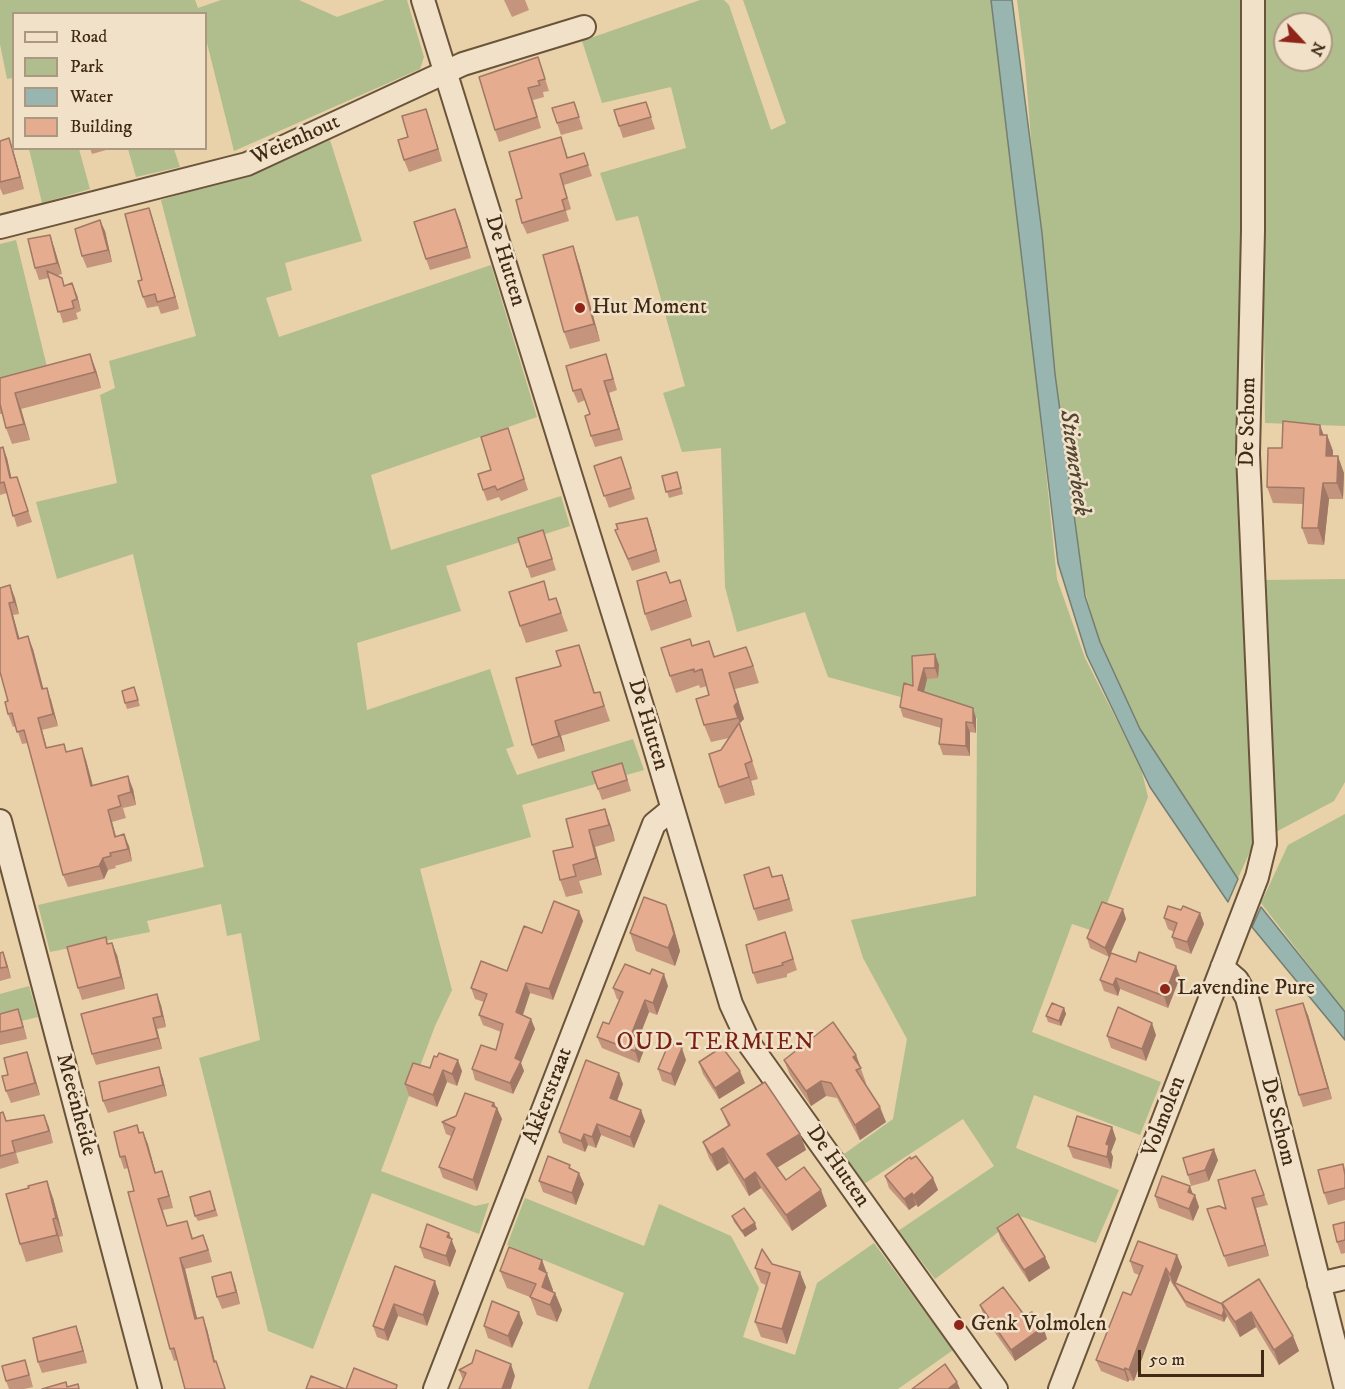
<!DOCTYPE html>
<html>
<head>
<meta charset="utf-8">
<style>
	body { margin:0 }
	#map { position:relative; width:1345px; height:1389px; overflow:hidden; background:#e9d1aa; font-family:"IM FELL DW Pica",serif }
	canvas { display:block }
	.legend { position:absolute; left:12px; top:12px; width:195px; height:138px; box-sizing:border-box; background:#f1e1c8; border:2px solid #aa9880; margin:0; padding:8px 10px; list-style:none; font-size:18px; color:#402a15 }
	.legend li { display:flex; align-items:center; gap:12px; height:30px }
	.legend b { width:30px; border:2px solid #aa9880 }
	.north { position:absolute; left:1273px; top:12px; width:60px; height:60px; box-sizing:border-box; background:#f1e1c8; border:2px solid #aa9880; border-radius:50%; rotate:116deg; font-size:16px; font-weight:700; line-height:24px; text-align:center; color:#402a15 }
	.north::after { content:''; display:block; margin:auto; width:21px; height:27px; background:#8f2418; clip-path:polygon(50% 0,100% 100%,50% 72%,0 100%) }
	.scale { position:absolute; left:1138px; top:1350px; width:126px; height:27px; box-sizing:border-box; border:3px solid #402a15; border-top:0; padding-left:8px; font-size:18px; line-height:21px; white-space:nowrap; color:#402a15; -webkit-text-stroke:4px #f1e1c8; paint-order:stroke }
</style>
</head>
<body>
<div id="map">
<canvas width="1345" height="1389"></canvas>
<ul class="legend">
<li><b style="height:8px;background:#f1e1c8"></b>Road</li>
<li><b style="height:16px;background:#b0bd8d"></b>Park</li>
<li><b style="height:16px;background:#98b6af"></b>Water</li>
<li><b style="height:16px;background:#e5ac90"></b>Building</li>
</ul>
<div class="north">N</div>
<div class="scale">50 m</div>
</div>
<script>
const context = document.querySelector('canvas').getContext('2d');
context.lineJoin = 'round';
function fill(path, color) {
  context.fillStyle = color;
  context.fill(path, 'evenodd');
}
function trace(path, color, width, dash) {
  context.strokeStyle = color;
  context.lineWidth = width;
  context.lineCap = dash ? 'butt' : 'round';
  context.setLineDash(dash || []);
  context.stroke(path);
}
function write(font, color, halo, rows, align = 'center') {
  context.font = font + ' "IM FELL DW Pica",serif';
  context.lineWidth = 5;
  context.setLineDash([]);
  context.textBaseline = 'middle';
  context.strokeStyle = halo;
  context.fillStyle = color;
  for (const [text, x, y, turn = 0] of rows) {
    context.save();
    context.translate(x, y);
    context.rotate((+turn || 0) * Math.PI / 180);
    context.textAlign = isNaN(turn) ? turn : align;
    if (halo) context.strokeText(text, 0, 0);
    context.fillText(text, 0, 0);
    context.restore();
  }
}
fill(new Path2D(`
	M0 0H195L198 8 221 0H299L337 17 385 0H407L424 57 420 69 234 151 206 39V14H14L13 82 12 78 7 79 0 44Z
	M700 0H724L729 5 771 130 786 123 743 0H997L1057 579 1085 658 1141 768 1148 797 1096 932 1072 924 1032 1032 1161 1082 1140 1135 1034 1095 1016 1148 1119 1190 1096 1243 1020 1216 935 1279 898 1231 994 1166 963 1119 864 1184 844 1154 893 1119 907 1039 863 958 851 920 976 896 977 718 828 677 805 612 737 632 725 587 721 448 682 452 663 393 685 386 638 216 616 221 600 173 686 148 671 87 602 103 582 41Z
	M1017 0H1245L1255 841 1238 878 1178 803 1104 661 1084 587 1072 533 1046 330 1025 63Z
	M1261 0H1345V426L1265 423ZM1285 24H1321V60H1285Z
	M330 140 362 241 285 263 292 290 266 298 279 337 491 265 537 417 371 475 391 550 561 496 570 526 446 566 461 611 357 643 367 710 490 669 514 746 506 749 517 775 633 739 644 770 522 805 531 837 420 869 452 990 435 1026 381 1171 475 1206 489 1203 479 1234 372 1193 313 1349 268 1331 199 1058 260 1040 241 933 227 936 221 904 147 921 150 932 50 952 38 905 204 867 133 554 57 579 36 502 117 483 100 395 115 388 109 361 196 336 161 200 233 178 236 180Z
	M29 149H79L90 189 42 203Z
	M128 149H174L180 167 136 177Z
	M16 240 49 375 0 387V244Z
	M1345 579V782L1334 801 1272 834 1266 580Z
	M1345 814V1012L1261 903 1288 845Z
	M29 986 38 1017 0 1026V994Z
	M525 1198 644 1246 659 1204 731 1236 759 1288 743 1337 795 1355 817 1283 874 1243 953 1350 898 1389H588L624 1293 507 1245Z`), '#b0bd8d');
const water = new Path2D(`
	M991 0H1012L1042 233 1055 374 1085 596 1100 642 1140 729 1238 879 1228 902 1150 787 1087 656 1058 563Z
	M1261 907 1345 1012V1040L1252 927Z`);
fill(water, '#98b6af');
trace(water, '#757e71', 1.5);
const minor = new Path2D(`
	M423 0 650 732 731 1004 750 1045 996 1389
	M0 227 247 164 463 64 584 27
	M0 821 150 1389
	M1222 967 1237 980 1247 998 1345 1385
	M1319 1284 1345 1278
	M435 1389 654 824 671 810
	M1060 1389 1257 877 1265 844 1248 454 1253 231V0`);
trace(minor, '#6a543a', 26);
trace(minor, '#f1e1c8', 22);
fill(new Path2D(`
	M504 0H525L529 10 512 17Z
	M542 69 549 91 543 92 544 97 533 100 541 128 499 142 495 130Z
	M574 102 583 129 561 135 557 123Z
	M646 102 655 129 623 138 619 126Z
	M430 121 442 161 409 172 404 160 408 137Z
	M0 141 13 150 24 189 3 195 0 188Z
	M90 148H113L92 154Z
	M565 148 568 158 584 153 592 176 564 185 571 209 566 211 569 221 527 234 522 223V198Z
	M153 220 179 309 161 314 158 306 147 308 143 297 142 280Z
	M460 221 471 258 430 270 426 259Z
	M105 231 112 262 87 268 82 256Z
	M54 247 62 274 56 276 65 286 77 295 81 311 76 313 78 319 63 323 49 278 39 280 35 268Z
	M579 264 600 341 570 349 564 332Z
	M610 366 617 390 609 393 623 440 595 447 591 436 590 414 585 400 578 403 573 391Z
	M96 370 101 388 21 409 30 440 12 444 6 428 3 414H0V378Z
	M1324 435H1327L1333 451V456L1344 473 1343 499H1329L1324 545 1308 544 1302 528 1303 504 1273 503 1267 487 1282 448Z
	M512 439 528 490 501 501 499 497 487 501 483 490 491 470Z
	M0 448 7 458 11 478 21 488 32 522 17 527 7 493 0 495Z
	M594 466 625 469 635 499 609 508Z
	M677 472 683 494 669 498 662 476Z
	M616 524 651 529 660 562 632 571 615 530 618 529Z
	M543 530 556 570 531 578 518 538Z
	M666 572 670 583 686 597 692 617 651 631 645 614Z
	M10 585 19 614 13 615 19 639 33 649 43 689 51 700 58 726 42 730 47 748 67 752 86 760 93 786 133 789 136 805 123 808 126 818 112 822 116 836 129 846 132 861 115 866 116 868 108 870 104 879 68 887 63 875 28 743 22 744 16 726 13 727 8 714V701L0 672Z
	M556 598 568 631 526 643 520 626 550 599Z
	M709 641 715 657 753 664 759 683 735 689 744 719 740 723 758 779 751 781 755 795 725 804 719 787 721 750 729 738 711 742 704 725 709 695 707 686 700 688 699 685 676 693 670 676 692 646Z
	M579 645 595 693 600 692 610 721 561 736 565 751 538 759 532 745 561 666Z
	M935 654 939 665 938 678 927 679 924 692 976 718V733L970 732V756L943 755 939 744 941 728 903 717 900 707 913 686 912 656Z
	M134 687 140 706 127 709 125 703Z
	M592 772 626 774 631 791 602 800Z
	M605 809 615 841 595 847 602 875 579 881 583 893 566 897 560 880 573 847Z
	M769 867 773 877 782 875 793 911 758 921 754 909Z
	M1181 910 1200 913 1204 924 1191 954 1176 948 1172 937 1174 932 1168 929 1164 918Z
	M579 911 583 921 553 1000 530 993 523 1015 531 1019 535 1029 521 1063 524 1071 513 1094 475 1080 472 1069 496 1050 501 1032 483 1025 479 1015 484 1002 475 999 471 988 507 971 542 933Z
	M1126 919 1111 953 1136 962 1176 966 1180 977 1168 1008 1120 989 1118 996 1104 991 1100 980 1109 957 1090 948 1087 938Z
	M672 922 680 951 675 966 636 951 630 933Z
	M785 932 797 970 787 974V977L757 984 753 973Z
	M106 937 108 944 117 955 125 989 82 1000 78 988Z
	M3 952 11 978 0 981V953Z
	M668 986 657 1015 649 1012 639 1038 644 1050 639 1063 602 1048 597 1037 609 1024 619 1000 617 999 613 988Z
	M161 1005 166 1027 157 1029 162 1049 96 1065 92 1054Z
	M1064 1008 1066 1014 1061 1026 1048 1022 1046 1016Z
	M18 1009 27 1039 0 1045V1014Z
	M1308 1015 1332 1099 1303 1107 1299 1095Z
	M1156 1035 1146 1061 1111 1048 1107 1036Z
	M856 1055 866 1083 865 1084 886 1122 860 1140 837 1098 826 1096 811 1106 790 1075 784 1060Z
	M437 1057 462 1071 457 1086 447 1082 437 1107 409 1096 405 1084 430 1068Z
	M686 1060 675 1086 662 1081 658 1069Z
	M699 1062 745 1083 719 1099 703 1074Z
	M31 1064 40 1095 11 1103 6 1091 8 1075Z
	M159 1067 163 1079 167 1096 108 1113 103 1101Z
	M623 1084 617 1101 645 1121 634 1148 601 1135 596 1148 588 1145 585 1152 563 1143 559 1132Z
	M494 1103 502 1119 477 1191 443 1178 439 1167 451 1136 446 1134 442 1122Z
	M721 1109 800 1134 806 1150 777 1168 786 1180 827 1206 792 1231 761 1188 749 1196 729 1163 717 1171 709 1158 703 1142 728 1126Z
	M3 1112 6 1121 44 1115 53 1143 16 1153 19 1163 0 1169V1113Z
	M137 1125 140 1133 143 1132 156 1173 166 1183 173 1208 163 1210 167 1226 187 1221 193 1238 203 1235 208 1247 212 1262 185 1269 197 1318 207 1329 215 1362 216 1361 226 1389H185L177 1360 174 1361 170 1349 134 1191 128 1168 124 1169 120 1157Z
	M1112 1127 1116 1139 1111 1152 1113 1157 1111 1169 1073 1158 1068 1146Z
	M1218 1160 1209 1181 1191 1186 1188 1175Z
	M1343 1164 1345 1170V1200L1328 1205 1324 1193Z
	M572 1170 584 1184 576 1205 543 1192 539 1181Z
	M1255 1170 1268 1205 1256 1208 1269 1256 1228 1267 1207 1209H1226Z
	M885 1176 933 1178 938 1190 918 1207 916 1205 909 1210 889 1188Z
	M210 1191 218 1216 198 1221 195 1216Z
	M1193 1194 1195 1195 1199 1207 1193 1221 1159 1208 1155 1196Z
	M53 1198 63 1236 59 1237 63 1252 26 1262 20 1244Z
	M732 1216 757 1229 745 1237 734 1222Z
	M1345 1222V1253L1341 1254 1337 1242Z
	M997 1228 1045 1257 1050 1268 1029 1282 1001 1240Z
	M451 1239 456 1251 450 1267 424 1258 420 1247Z
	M1177 1255 1182 1267 1176 1283 1222 1304 1259 1279 1293 1336 1299 1351 1279 1365 1256 1327 1240 1337 1227 1316 1224 1322 1187 1307 1170 1280 1134 1381 1129 1380 1128 1382 1101 1371 1096 1360 1131 1295 1139 1275 1134 1273 1130 1261Z
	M542 1260 553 1290 552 1292 555 1293 562 1310 557 1322 537 1315 530 1297 507 1288 500 1271Z
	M772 1264 806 1287 787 1344 761 1337 755 1322 766 1285 761 1283 755 1268Z
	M395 1266 439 1293 427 1326 398 1316 388 1341 377 1337 373 1326Z
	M235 1284 240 1304 222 1309 217 1297Z
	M980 1305 1025 1316 1043 1327 1047 1339 1015 1361 984 1317Z
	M523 1323 512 1348 488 1338 484 1326Z
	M76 1326 80 1338 87 1363 42 1373 38 1362Z
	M459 1370 515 1376 463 1380Z
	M29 1372 33 1387 24 1389H9L6 1381Z`), '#c5947c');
fill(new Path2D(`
	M426 109 430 121 442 161 438 149Z
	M9 138 13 150 24 189 20 177Z
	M149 208 153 220 179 309 175 297Z
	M455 209 460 221 471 258 467 247Z
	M100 220 105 231 112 262 108 250Z
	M50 235 54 247 62 274 57 263Z
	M573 246 579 264 600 341 594 324Z
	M72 283 77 295 81 311 77 299Z
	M90 354 96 370 101 388 95 372Z
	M604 381 609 393 623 440 619 429Z
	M15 393 21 409 30 440 24 424Z
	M1320 425 1326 441 1327 435 1333 451 1332 472 1326 456 1320 435Z
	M3 447 7 458 14 489 10 478Z
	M1338 456 1344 473 1343 499 1337 483Z
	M1323 483 1329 499 1324 545 1318 528Z
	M647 518 651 529 660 562 656 550Z
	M680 580 686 597 692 617 686 600Z
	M10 585 15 598 19 614 14 602Z
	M9 603 13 615 23 651 18 639Z
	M28 636 33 649 47 702 42 689Z
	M579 645 584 659 599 708 594 693Z
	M935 654 939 665 938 678 935 668Z
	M924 668 927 679 922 700 918 690Z
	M729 673 744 719 740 723 744 735 734 706Z
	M47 688 51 700 58 726 53 714Z
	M973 708 976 718V733L973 723Z
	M38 718 42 730 50 761 46 748Z
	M555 721 561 736 565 751 559 736Z
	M966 722 970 732V756L966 746Z
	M82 748 86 760 96 798 91 786Z
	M745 764 751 781 755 795 749 777Z
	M128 776 133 789 136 805 131 792Z
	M605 809 611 826 615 841 609 825Z
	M108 810 112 822 119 849 115 837Z
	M589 830 595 847 602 875 596 858Z
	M124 834 129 846 132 861 128 849Z
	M103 858 108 870 104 879 99 866Z
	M782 875 786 886 793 911 789 899Z
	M666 905 672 922 680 951 675 966 668 948Z
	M1123 909 1126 919 1109 957 1105 948Z
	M579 911 583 921 553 1000 549 989Z
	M1200 913 1204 924 1191 954 1187 942Z
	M112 943 117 955 125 989 121 977Z
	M3 952 7 963 11 978 7 967Z
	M1176 966 1180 977 1168 1008 1164 996Z
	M664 974 668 986 657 1015 653 1003Z
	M1116 978 1120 989 1118 996 1113 985Z
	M526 983 530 993 520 1023 516 1012Z
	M157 994 161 1005 166 1027 162 1016Z
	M645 1000 649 1012 635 1047 631 1035Z
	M1303 1003 1308 1015 1332 1099 1328 1088Z
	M1064 1008 1066 1014 1061 1026 1059 1021Z
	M18 1009 22 1021 27 1039 23 1027Z
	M153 1018 157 1029 162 1049 158 1038Z
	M531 1019 535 1029 521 1063 524 1071 513 1094 510 1083 515 1058Z
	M1152 1023 1156 1035 1146 1061 1142 1049Z
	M640 1039 644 1050 639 1063 635 1051Z
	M682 1048 686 1060 675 1086 671 1074Z
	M27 1052 31 1064 40 1095 35 1083Z
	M856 1055 861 1068 853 1057Z
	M458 1060 462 1071 457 1086 452 1074Z
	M159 1067 163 1079 167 1096 163 1085Z
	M443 1070 447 1082 437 1107 433 1095Z
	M740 1071 745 1083 719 1099 715 1088Z
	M619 1073 623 1084 614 1109 610 1098Z
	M821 1081 826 1096 811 1106 806 1091Z
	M494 1103 497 1110V1108L502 1119 477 1191 473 1180Z
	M880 1107 886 1122 860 1140 855 1125Z
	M641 1110 645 1121 634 1148 630 1137Z
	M44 1115 49 1127 53 1143 49 1131Z
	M597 1124 601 1135 596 1148 592 1137Z
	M1112 1127 1116 1139 1111 1152 1113 1157 1111 1169 1107 1157 1106 1144Z
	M143 1132 148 1144 159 1185 155 1173Z
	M584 1134 588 1145 585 1152 581 1141Z
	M800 1134 806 1150 773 1170 767 1154Z
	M723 1148 729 1163 717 1171 711 1155Z
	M1214 1149 1218 1160 1209 1181 1205 1170Z
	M162 1171 166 1183 173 1208 169 1196Z
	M755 1172 761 1188 749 1196 744 1180Z
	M579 1173 584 1184 576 1205 572 1193Z
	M933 1178 938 1190 918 1207 913 1196Z
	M47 1181 53 1198 63 1236 56 1218Z
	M1190 1186 1194 1197 1195 1195 1199 1207 1193 1221 1189 1209 1188 1192Z
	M821 1190 827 1206 792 1231 786 1215Z
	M912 1193 916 1205 909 1210 904 1199Z
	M1252 1198 1256 1208 1269 1256 1265 1245Z
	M53 1219 59 1237 63 1252 57 1235Z
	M755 1223 757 1229 745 1237 742 1231Z
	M449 1233 456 1251 450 1267 446 1256 447 1237Z
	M1177 1255 1182 1267 1175 1285 1173 1282 1174 1287 1170 1275Z
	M1045 1257 1050 1268 1029 1282 1024 1270Z
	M180 1258 185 1269 200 1330 195 1319Z
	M542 1260 553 1290 548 1304 542 1287 539 1269Z
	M1166 1268 1170 1280 1134 1381 1129 1370Z
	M231 1272 235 1284 240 1304 236 1292Z
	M800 1272 806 1287 787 1344 782 1329Z
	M435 1281 439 1293 427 1326 423 1315Z
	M555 1293 562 1310 557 1322 550 1305Z
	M394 1304 398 1316 388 1341 384 1330Z
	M1224 1310 1227 1316 1224 1322 1222 1316Z
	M519 1312 523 1323 512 1348 508 1336Z
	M1251 1312 1256 1327 1240 1337 1235 1322Z
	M203 1317 207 1329 218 1374 214 1362Z
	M76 1326 80 1338 87 1363 83 1351Z
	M1043 1327 1047 1339 1015 1361 1011 1350Z
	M1293 1336 1299 1351 1279 1365 1274 1350Z
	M511 1364 515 1376 511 1389H502Z
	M1125 1368 1129 1380 1128 1382 1124 1370Z
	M957 1382 960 1389H948Z`), '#a07865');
const building = new Path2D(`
	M538 57 545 79 538 81 540 85 528 88 537 117 495 130 479 77Z
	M574 102 579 117 557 123 552 108Z
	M646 102 651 117 619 126 614 110Z
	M426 109 438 149 404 160 398 140 408 137 402 116Z
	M561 137 567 158 584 153 588 165 560 174 567 198 562 200 565 210 522 223 516 200 522 198 509 152Z
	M9 138 20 177 0 182V141Z
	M149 208 175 297 157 302 155 294 143 297 138 281 142 280 125 214Z
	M455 209 467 247 426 259 414 222Z
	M100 220 108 250 82 256 75 229Z
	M50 235 57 263 35 268 28 239Z
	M573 246 594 324 564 332 543 255Z
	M47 271 62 278 64 286 72 283 77 299 72 301 74 308 58 312Z
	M90 354 95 372 15 393 24 424 6 428 0 404V378Z
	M606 354 613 379 604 381 619 429 591 436 585 416 590 414 581 389 573 391 566 366Z
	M1283 421 1320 425V435H1327L1326 456H1338L1337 483H1323L1318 528H1302L1304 488 1267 487 1268 448H1282Z
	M508 428 524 479 497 490 495 486 483 490 478 474 491 470 481 437Z
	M3 447 10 478 17 477 28 511 13 516 4 482 0 483V448Z
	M621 457 631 488 604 496 594 466Z
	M677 472 681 488 666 492 662 476Z
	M647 518 656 550 628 559 615 530 618 529 616 524Z
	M543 530 552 559 527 567 518 538Z
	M666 572 670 583 680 580 686 600 645 614 637 581Z
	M544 581 549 600 556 598 561 613 520 626 509 592Z
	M10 585 14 602 9 603 18 639 28 636 42 689 47 688 53 714 38 718 46 748 64 744 66 752 82 748 91 786 128 776 131 792 118 796 121 806 108 810 115 837 124 834 128 849 110 853 111 856 103 858 99 866 63 875 24 730 17 732 12 713 8 714 5 702 8 701 0 672V588Z
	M690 639 692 646 709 641 714 657 746 647 753 666 729 673 738 702 734 706 738 718 704 725 696 699 709 695 702 669 694 672V669L670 676 661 648Z
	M579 645 594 693 600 692 604 706 555 721 559 736 532 745 516 678 561 666 556 651Z
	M935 654V668H924L918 690 973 708V723L966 722V746L939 744 942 719 900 707 904 683 913 686 912 656Z
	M134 687 138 700 125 703 122 691Z
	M739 723 752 761 745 764 749 777 719 787 709 754 721 750Z
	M622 763 627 780 598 789 592 772Z
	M605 809 609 825 589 830 596 858 573 865 576 876 560 880 553 851 573 847 566 819Z
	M769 867 772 877 782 875 789 899 754 909 744 875Z
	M644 897 666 905 674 934 668 948 630 933Z
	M554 901 579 911 549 989 526 983 516 1012 531 1019 515 1058 521 1061 510 1083 472 1069 481 1045 496 1050 503 1024 479 1015 487 994 471 988 481 961 507 971 524 926 542 933Z
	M1102 902 1123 909 1105 948 1087 938Z
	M1168 906 1181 910 1183 906 1200 913 1187 942 1172 937 1177 923 1164 918Z
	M785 932 793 959 782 963 783 965 753 973 746 945Z
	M106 937 107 944 112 943 121 977 78 988 67 947Z
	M3 952 7 967 0 968V953Z
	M1139 952 1176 966 1164 996 1116 978 1113 985 1100 980 1111 953 1136 962Z
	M625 964 650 974 652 969 664 974 653 1003 645 1000 631 1035 640 1039 635 1051 597 1037 603 1022 609 1024 623 992 613 988Z
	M157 994 162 1016 153 1018 158 1038 92 1054 81 1014Z
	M1052 1003 1064 1008 1059 1021 1046 1016Z
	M1303 1003 1328 1088 1299 1095 1276 1010Z
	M1118 1007 1152 1023 1142 1049 1107 1036Z
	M18 1009 23 1027 0 1032V1014Z
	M833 1022 856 1055 853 1057 861 1068 856 1070 880 1107 855 1125 831 1083 821 1081 806 1091 784 1060Z
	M669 1043 682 1048 671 1074 658 1069Z
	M722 1047 740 1071 715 1088 699 1062Z
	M27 1052 35 1083 6 1091 2 1076 8 1075 4 1058Z
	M439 1053 458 1060 452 1074 443 1070 433 1095 405 1084 413 1063 430 1068 434 1056 437 1057Z
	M586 1060 619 1073 610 1098 641 1110 630 1137 597 1124 592 1137 584 1134 581 1141 559 1132Z
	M159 1067 163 1085 103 1101 99 1082Z
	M765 1082 800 1134 767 1154 786 1180 804 1167 821 1190 786 1215 755 1172 744 1180 723 1148 711 1155 703 1142 730 1125 721 1109Z
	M465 1093 494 1103 492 1106 497 1108 473 1180 439 1167 455 1128 442 1122 456 1116Z
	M3 1112 6 1121 44 1115 49 1131 12 1141 15 1152 0 1156V1113Z
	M1077 1116 1112 1127 1106 1144 1109 1145 1107 1157 1068 1146Z
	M137 1125 139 1133 143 1132 155 1173 162 1171 169 1196 158 1199 167 1226 187 1221 192 1239 203 1235 208 1250 180 1258 195 1319 203 1317 214 1362 216 1361 225 1389H185L174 1348 170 1349 128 1192 134 1191 125 1156 120 1157 114 1132Z
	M1214 1149 1205 1170 1188 1175 1183 1158Z
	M548 1156 570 1165 569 1168 579 1173 572 1193 539 1181Z
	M916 1156 933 1178 913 1196 912 1193 904 1199 885 1176 910 1157 911 1159Z
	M1343 1164 1345 1175V1188L1324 1193 1318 1170Z
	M1255 1170 1264 1195 1252 1198 1265 1245 1224 1256 1207 1209 1219 1206 1226 1209 1218 1180Z
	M1162 1176 1190 1186 1188 1192 1195 1195 1189 1209 1155 1196Z
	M47 1181 56 1218 53 1219 57 1235 20 1244 6 1194 29 1188 28 1186Z
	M210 1191 215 1210 195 1216 190 1197Z
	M744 1208 755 1223 742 1231 732 1216Z
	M1018 1214 1045 1257 1024 1270 997 1228Z
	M1345 1222V1240L1337 1242 1333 1225Z
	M427 1224 449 1233 447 1237 452 1239 446 1256 420 1247Z
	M1138 1241 1177 1255 1170 1275 1166 1268 1129 1370 1125 1368 1124 1370 1096 1360 1123 1292 1131 1295 1143 1266 1130 1261Z
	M509 1247 542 1260 539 1269 547 1273 542 1287 555 1293 550 1305 530 1297 536 1284 500 1271Z
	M762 1249 772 1264 800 1272 782 1329 755 1322 770 1273 755 1268Z
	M395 1266 435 1281 423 1315 394 1304 384 1330 373 1326Z
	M231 1272 236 1292 217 1297 212 1277Z
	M1259 1279 1293 1336 1274 1350 1251 1312 1235 1322 1222 1303Z
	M1173 1282 1222 1304 1224 1310 1222 1316 1185 1301Z
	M1003 1287 1025 1316 1032 1312 1043 1327 1011 1350 980 1305Z
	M492 1301 519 1312 508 1336 484 1326Z
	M76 1326 83 1351 38 1362 33 1338Z
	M476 1350 511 1364 502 1389H459L466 1373 459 1370 472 1363Z
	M25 1360 29 1375 6 1381 2 1366Z
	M945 1364 957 1382 948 1389H912Z
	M354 1368 397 1385 396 1389H346Z
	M311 1376 345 1389H306Z
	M66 1382 67 1387 78 1384 79 1389H42Z`);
fill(building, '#e5ac90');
trace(building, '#a07865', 1.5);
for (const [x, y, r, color] of [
	[580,308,6,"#8f2418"],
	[1165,989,6,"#8f2418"],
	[959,1325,6,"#8f2418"]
]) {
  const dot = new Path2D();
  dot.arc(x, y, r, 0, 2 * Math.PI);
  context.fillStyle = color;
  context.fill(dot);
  trace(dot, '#f1e1c8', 2);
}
write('22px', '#402a15', '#f1e1c8', [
	["Weienhout",296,141,-24],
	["De Hutten",504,261,73],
	["De Schom",1249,422,-89],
	["De Hutten",647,725,73],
	["Akkerstraat",549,1096,-69],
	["Meeënheide",75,1105,75],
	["Volmolen",1165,1117,-69],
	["De Schom",1277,1122,76],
	["De Hutten",837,1167,55]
]);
write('22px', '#402a15', '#f1e1c8', [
	["Hut Moment",592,308],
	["Lavendine Pure",1177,989],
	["Genk Volmolen",971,1325]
], 'left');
write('italic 24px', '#524634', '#f1e1c8', [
	["Stiemerbeek",1073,463,82]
]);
context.letterSpacing = '1.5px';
write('24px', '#7a1f14', '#f1e1c8', [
	["OUD-TERMIEN",716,1044]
]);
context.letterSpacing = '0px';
</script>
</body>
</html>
